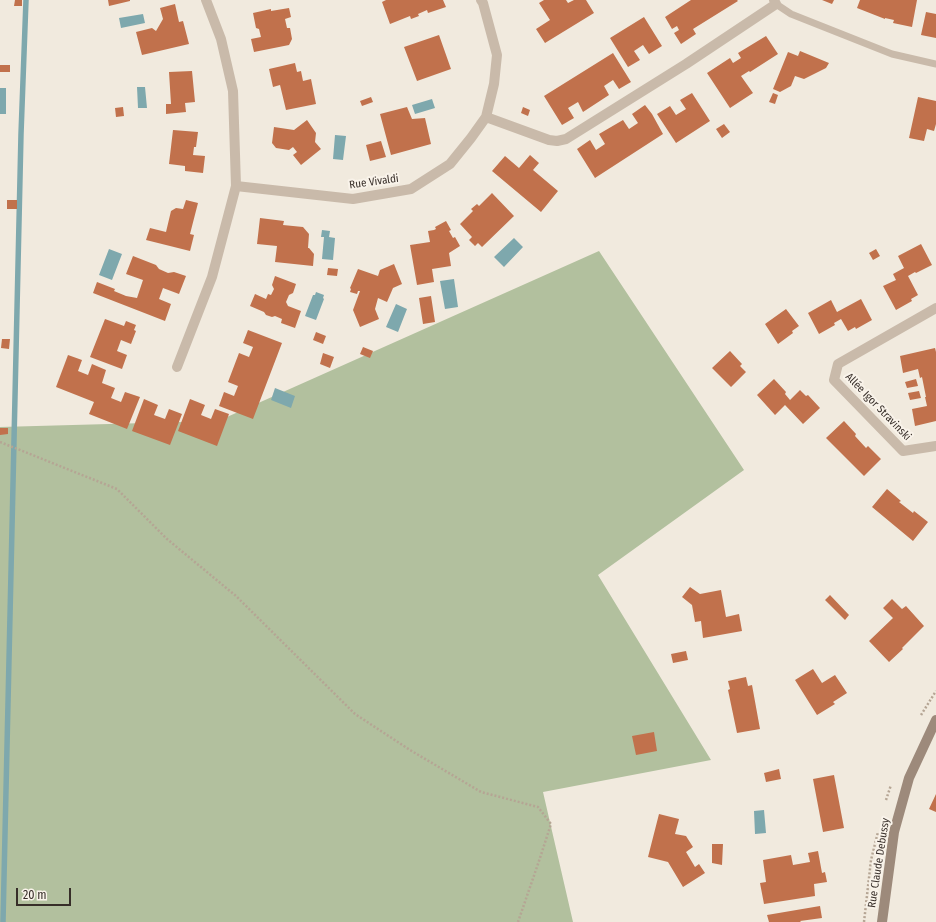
<!DOCTYPE html>
<html>
<head>
<meta charset="utf-8">
<style>
	body { margin:0 }
	#map { position:relative; width:936px; height:922px; overflow:hidden; background:#f1eade; font-family:"Fira Sans Condensed",sans-serif }
	canvas { display:block }
	.scale { position:absolute; left:16px; top:888px; width:55px; height:18px; box-sizing:border-box; border:2px solid #372e29; border-top:0; padding-left:5px; font-size:12px; line-height:14px; white-space:nowrap; color:#372e29; -webkit-text-stroke:3px #f9f3ea; paint-order:stroke }
</style>
</head>
<body>
<div id="map">
<canvas width="936" height="922"></canvas>
<div class="scale">20 m</div>
</div>
<script>
const context = document.querySelector('canvas').getContext('2d');
context.lineJoin = 'round';
function fill(path, color) {
  context.fillStyle = color;
  context.fill(path, 'evenodd');
}
function trace(path, color, width, dash) {
  context.strokeStyle = color;
  context.lineWidth = width;
  context.lineCap = dash ? 'butt' : 'round';
  context.setLineDash(dash || []);
  context.stroke(path);
}
function write(font, color, halo, rows, align = 'center') {
  context.font = font + ' "Fira Sans Condensed",sans-serif';
  context.lineWidth = 4;
  context.setLineDash([]);
  context.textBaseline = 'middle';
  context.strokeStyle = halo;
  context.fillStyle = color;
  for (const [text, x, y, turn = 0] of rows) {
    context.save();
    context.translate(x, y);
    context.rotate((+turn || 0) * Math.PI / 180);
    context.textAlign = isNaN(turn) ? turn : align;
    if (halo) context.strokeText(text, 0, 0);
    context.fillText(text, 0, 0);
    context.restore();
  }
}
fill(new Path2D(`
	M599 251 744 470 598 575 711 760 543 792 573 922H0V427L218 421Z`), '#b2c09e');
fill(new Path2D(`
	M143 14 145 23 121 28 119 18Z
	M137 87H145L147 108H138Z
	M0 88H6V114H0Z
	M432 99 435 108 415 114 412 105Z
	M335 135 346 136 343 160 333 159Z
	M322 230 330 231 329 237 335 238 333 260 322 259 324 237H321Z
	M514 238 523 247 504 267 494 257Z
	M109 249 122 254 112 280 99 275Z
	M454 279 458 307 445 309 440 281Z
	M316 292 324 295 323 298 324 299 316 320 305 316 313 295H315Z
	M396 304 407 309 398 332 386 327Z
	M275 388 295 396 291 408 271 400Z
	M764 810 766 833 755 834 754 811Z`), '#7ea8ad');
trace(new Path2D(`
	M3 922 21 134 26 0`), '#7ea8ad', 5.5);
fill(new Path2D(`
	M15 0H22V6H14Z
	M108 0H130V1L109 6Z
	M386 0H443L446 7 428 13 427 10 418 14 419 16 411 19 410 16 390 24 382 2Z
	M544 0H566L568 3 574 0H586L594 13 545 43 536 29 550 20 539 3Z
	M691 0H737L738 1 693 29 696 34 681 44 674 33 679 30 677 26 672 29 665 17Z
	M822 0H834L832 4Z
	M860 0H917L912 27 893 23 894 20 885 18V19L857 8Z
	M175 4 179 22 183 21 189 44 142 55 136 32 152 28 156 31 163 19 160 8Z
	M289 8 291 17 285 19 287 28H290L292 39 289 45 254 52 251 39 261 37 259 29 256 28 253 13 271 9V11Z
	M926 12 936 14V38L921 35Z
	M644 17 662 46 649 54 643 45 634 51 640 60 628 67 610 38Z
	M439 35 451 69 417 81 404 47Z
	M766 36 778 54 750 72 749 71 741 76 753 93 730 108 707 73 730 58 733 63 741 58 738 53Z
	M800 51 829 63 826 68 804 79 795 76 791 86 780 92 773 89 788 52 798 56Z
	M613 53 631 82 619 89 613 80 604 86 609 95 583 112 578 102 568 108 574 118 562 125 544 96Z
	M295 63 297 72 301 71 303 81 311 79 316 104 286 110 280 85 273 87 269 69Z
	M0 65H10V72H0Z
	M192 71 195 102 185 103 186 112 166 114V104H171L169 72Z
	M692 93 710 121 676 143 657 114 670 106 676 115 686 109 680 100Z
	M773 93 778 95 775 104 769 102Z
	M371 97 373 102 362 106 360 101Z
	M918 97 936 101V124L934 131 927 129 924 141 909 138Z
	M645 105 652 114 663 134 595 178 577 149 590 140 596 150 605 144 599 134 623 120 629 129 638 123 632 114Z
	M123 107 124 116 116 117 115 108Z
	M407 107 412 119 425 118 431 144 391 155 380 114Z
	M523 107 530 110 528 116 521 113Z
	M307 120 316 133 315 142 321 149 301 165 293 155 297 152 293 147 289 150 276 148 272 143 274 127 294 130Z
	M724 124 730 132 722 138 716 129Z
	M173 130 198 132 196 147H194L193 155 205 156 203 173 185 171V166L169 164Z
	M381 141 386 157 370 161 366 145Z
	M530 155 539 163 533 170 558 191 541 212 492 171 505 156 519 168Z
	M492 193 514 216 482 247 478 243 475 246 469 240 472 237 460 224 473 211 471 209 477 204 479 206Z
	M7 200H17V209H7Z
	M186 200 198 203 190 234 194 235 190 251 146 240 150 228 166 232 171 211 176 208 183 209Z
	M260 218 284 221 283 225 303 227 309 234 308 248H309L314 254 313 266 275 262 277 246 257 244Z
	M446 221 451 230 449 231 453 238 455 237 460 246 449 253 451 266 432 269 434 282 417 285 410 245 430 242 428 231 434 230 436 229 435 227Z
	M921 244 932 265 916 273 915 272 908 276 918 295 911 299 912 301 896 310 883 286 896 280 893 274 904 268 898 256Z
	M876 249 880 256 873 260 869 253Z
	M133 256 156 265 159 269 168 273 174 272 186 276 179 294 163 288 159 299 171 304 165 321 93 293 97 282 115 289 114 291 126 296 137 298 143 280 126 274Z
	M394 264 402 284 393 288 387 302 378 298 375 309 379 319 360 327 353 310 360 291H358L357 294 350 292 351 289 350 288 358 269 378 276 380 270Z
	M328 268 338 269 337 276 327 275Z
	M275 276 296 284 293 293 289 295 286 302 288 306 301 311 295 328 281 323 282 319 275 316 272 317 266 315 264 312 250 306 255 294 266 299 268 294 271 295 274 289 272 285Z
	M431 296 435 322 423 324 419 298Z
	M861 299 872 320 856 329 855 327 848 331 841 319 834 323 835 325 819 334 808 313 831 300 837 312Z
	M786 309 799 326 792 331 793 333 778 344 765 324Z
	M105 319 124 326 126 321 136 325 134 330 136 331 131 344 121 340 117 351 127 355 122 369 90 357Z
	M248 330 282 343 253 419 219 406 224 392 234 396 238 386 228 382 239 353 249 357 253 347 243 343Z
	M316 332 326 336 323 344 313 340Z
	M2 339H10L9 349 1 348Z
	M363 347 373 351 370 358 360 354Z
	M935 348 936 352V421L915 426 912 409 927 406 925 397H926L922 377 920 378 918 369 903 373 900 356Z
	M730 351 742 364 740 366 746 372 731 387 712 368Z
	M323 353 334 357 330 368 320 364Z
	M68 355 82 360 78 371 88 375 92 364 106 370 102 383 115 388 111 398 121 402 125 392 140 397 127 429 89 414 94 402 56 387Z
	M774 379 786 392 785 394 790 400 800 390 806 396 808 395 820 408 803 424 785 405 775 415 757 395Z
	M916 379 918 386 907 388 905 382Z
	M919 391 921 398 910 400 908 393Z
	M144 399 158 405 154 415 165 419 169 409 182 414 170 445 132 431Z
	M190 399 205 405 201 415 211 419 215 409 229 414 217 446 178 431Z
	M844 421 856 434 855 436 866 448 868 446 881 459 864 476 826 438Z
	M0 428H8V434L0 435Z
	M887 489 901 501 899 502 913 513 914 511 928 522 913 541 872 507Z
	M690 587 700 594 721 590 726 617 739 614 742 631 703 638 701 621 695 622 692 605 682 597Z
	M830 595 849 615 845 620 825 600Z
	M892 599 902 609 906 606 924 626 902 648 903 649 889 662 869 641 893 618 883 608Z
	M686 651 688 660 673 663 671 654Z
	M813 669 822 683 835 675 847 693 833 702 835 704 817 715 795 680Z
	M746 677 748 686 752 685 760 729 737 733 728 690 730 689 728 681Z
	M654 732 657 751 636 755 632 736Z
	M779 769 781 779 766 782 764 773Z
	M834 775 844 828 823 832 813 779Z
	M936 794V812L929 809Z
	M659 814 679 819 675 834 686 836 693 847 686 852 695 867 699 864 705 873 683 887 668 862 648 857Z
	M712 844H723L722 865 712 863Z
	M818 851 822 873 825 872 827 882 814 884 815 896 764 904 760 883 766 882 763 860 791 855 793 865 810 862 808 853Z
	M820 906 822 918 800 921 801 922H769L767 915Z`), '#c1714c');
trace(new Path2D(`
	M0 442 117 489 167 539 236 596 355 714 410 750 481 792 538 807 551 824 539 861 518 922
	M921 715 936 691
	M886 800 891 785
	M864 922 871 860 878 832`), '#b5a594', 2.5, [2, 2]);
trace(new Path2D(`
	M776 4 791 14 892 54 936 64`), '#c9baaa', 7);
trace(new Path2D(`
	M486 117 549 140 557 141 566 139 686 64 776 4 774 0
	M236 186 353 199 411 189 450 164 471 138 486 117 494 84 497 55 483 3 481 0
	M936 308 838 364 834 380 903 451 936 446
	M177 367 212 277 236 186 233 91 221 39 206 0`), '#c9baaa', 10);
trace(new Path2D(`
	M882 922 894 832 909 778 936 720`), '#9d8a7b', 10);
write('11px', '#372e29', '#f9f3ea', [
	["Rue Vivaldi",374,182,-8],
	["Allée Igor Stravinski",878,407,46],
	["Rue Claude Debussy",879,863,-81]
]);
</script>
</body>
</html>
